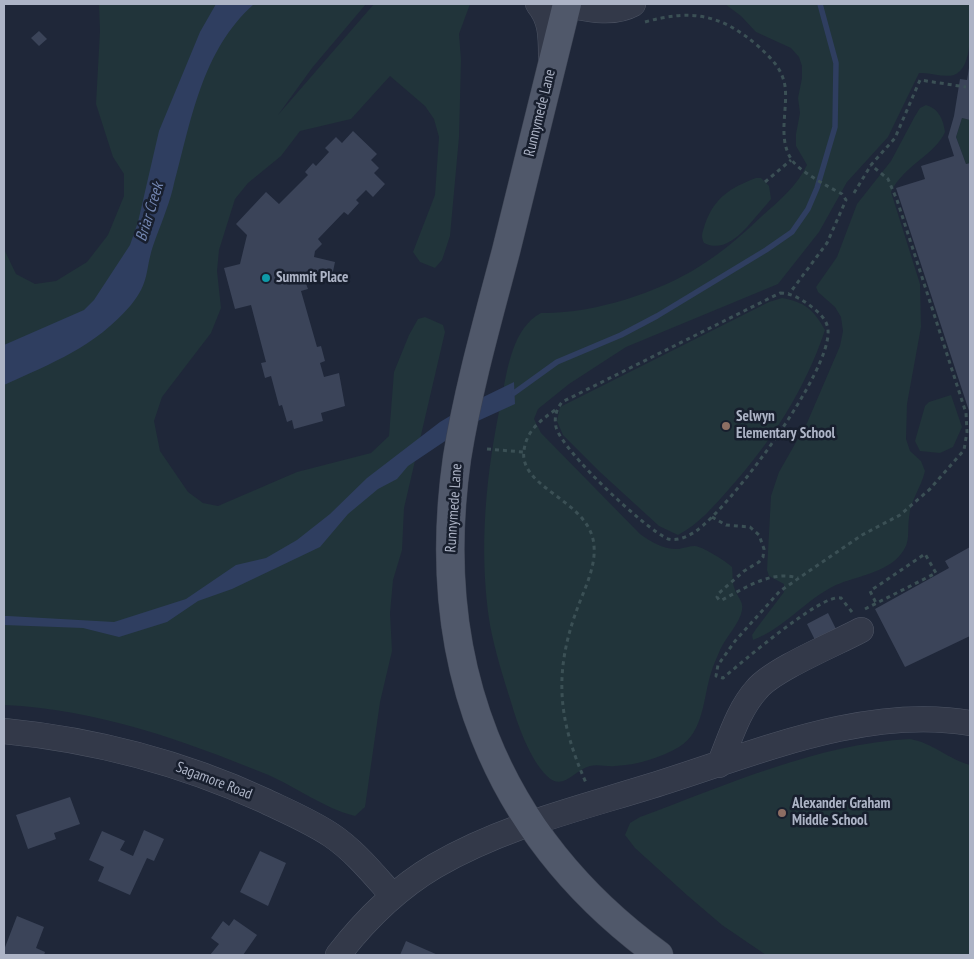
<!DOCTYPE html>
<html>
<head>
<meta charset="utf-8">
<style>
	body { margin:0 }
	#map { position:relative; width:974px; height:959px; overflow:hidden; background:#1f2739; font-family:"PT Sans Narrow",sans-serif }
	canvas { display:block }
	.frame { position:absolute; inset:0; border:5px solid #adb4c6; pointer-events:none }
</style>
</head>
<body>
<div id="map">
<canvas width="974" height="959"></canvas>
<div class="frame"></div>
</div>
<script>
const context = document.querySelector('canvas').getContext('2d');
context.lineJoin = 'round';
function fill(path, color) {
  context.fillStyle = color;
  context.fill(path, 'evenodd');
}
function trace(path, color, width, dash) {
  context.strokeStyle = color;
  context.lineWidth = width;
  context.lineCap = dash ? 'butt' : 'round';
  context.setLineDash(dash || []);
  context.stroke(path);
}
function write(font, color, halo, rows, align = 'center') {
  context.font = font + ' "PT Sans Narrow",sans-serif';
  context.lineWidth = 5;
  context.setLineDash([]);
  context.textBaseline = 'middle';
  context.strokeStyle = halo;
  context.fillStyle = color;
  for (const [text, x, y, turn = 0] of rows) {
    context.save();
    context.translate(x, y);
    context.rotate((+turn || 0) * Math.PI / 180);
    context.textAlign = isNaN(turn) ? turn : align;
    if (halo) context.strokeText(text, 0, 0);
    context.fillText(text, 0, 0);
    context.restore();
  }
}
fill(new Path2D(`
	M99 4H366L312 68 278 115 374 4H470L459 34 461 60 459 137 450 236 442 260 435 268 420 262 413 252 435 195 439 137 434 119 425 106 390 76 351 119 300 131 281 156 248 183 235 199 219 250 217 271 221 308 211 333 162 397 154 421 160 451 188 492 203 503 218 506 297 472 371 453 389 436 394 372 409 335 418 319 425 317 443 325 445 332 404 508 402 550 393 580 390 613 392 651 380 702 365 807 355 816C323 808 297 787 266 774 182 740 96 709 4 705V249L16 274 35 284 56 281 87 262 108 235 124 196V174L113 157 96 104 100 31Z
	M725 4H970C970 23 974 68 954 75 942 78 931 72 919 73L888 137 847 182 819 232 778 284 626 347 569 384 538 409 534 419 541 433 640 534C651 542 664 550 679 549 684 548 689 546 695 546 703 547 726 561 732 567 733 573 732 581 734 587 736 596 744 601 742 610 740 623 726 637 720 650 717 658 713 665 711 673 703 698 704 732 679 747 660 758 637 765 615 766 607 767 598 764 590 766 574 770 563 792 547 776 530 760 517 723 511 702 503 677 495 651 490 625 478 549 486 472 502 397 507 370 513 327 541 313 592 314 658 293 700 266 723 252 743 234 762 216 779 201 797 186 807 165L796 146V134L800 113 798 98 802 78V66L799 57 791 48 756 32 741 16Z
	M926 105C939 109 943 119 945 132 935 155 904 165 891 192L920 284 921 327 907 404 906 439 910 451 921 461 925 471C921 488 910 501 909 518 907 533 911 542 901 554 886 573 857 576 836 585 806 599 785 628 753 640L752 635 756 629 784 592V584L769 576 767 570 771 496 779 472 807 423 840 346 843 331 841 317 835 307 818 292 816 287 837 257 857 204 891 161 915 116 920 108Z
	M962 118 970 120V163L966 164 956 137Z
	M756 178H761L769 186 771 199 767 204C751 221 730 256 704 243 700 235 703 232 705 224 715 197 730 188 756 178Z
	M782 298C805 302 814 310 825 330 805 390 771 442 729 489 713 507 699 524 678 535L659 526 600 472 563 435 557 421 560 407 769 302Z
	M951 395 962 427 953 447 940 453 920 451 915 441 925 406 929 402Z
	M910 739C933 743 948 759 970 765V955H766L722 925 688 896 635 848 625 835 630 823 640 817C727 785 817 744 910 739Z`), '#21343a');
fill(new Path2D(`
	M216 4H254C201 51 191 122 173 188 168 208 160 226 153 246 145 270 150 282 131 305 95 347 52 363 4 385V345L84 310 94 300 130 245 138 222 159 131 200 32Z
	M514 382 515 404 469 425 408 466 397 479 378 489 348 514 320 547 232 589 198 601 167 622 119 637 83 628 4 625V616H8L114 622 186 599 236 565 266 558 297 540 330 514 367 478 440 422 475 401Z`), '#2f3e60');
trace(new Path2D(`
	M514 393 557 362 621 335 657 316 766 250 792 232 808 209 817 188 835 127 836 63 820 4`), '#2f3e60', 5.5);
fill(new Path2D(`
	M39 31 47 39 39 46 31 38Z
	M969 68 970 120 962 118 956 137 966 164 970 163V414L896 188 925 179 921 166 954 156 948 137 954 116 960 79 967 80Z
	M353 131 377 154 371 160 379 168 374 173 385 184 373 197 366 190 356 200 359 203 348 215 344 212 318 239 322 244 315 251 314 257 335 262 331 281 307 275 305 281 308 289 301 291 317 347 321 346 325 361 320 363 324 377 339 373 345 406 321 413 323 421 294 429 292 420 287 422 282 405 279 406 271 376 265 378 261 363 266 362 251 305 235 309 224 268 240 264 247 235 236 224 266 192 279 204 308 175 305 172 313 163 316 166 329 152 325 148 336 137 342 143Z
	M970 547V636L905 667 875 609 949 568 945 561Z
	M828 613 837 631 816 642 807 624Z
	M70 797 80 824 54 833 56 839 28 849 16 815Z
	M144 830 164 839 154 861 147 858 130 895 98 881 104 867 89 860 102 831 125 841 120 850 133 856Z
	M260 851 286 863 268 906 240 892Z
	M17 916 44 927 36 948 45 952 44 955H4V950Z
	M234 919 257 935 243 955H210L219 944 211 938 223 921 229 926Z
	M406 941 438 955H400Z`), '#3b4459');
const minor = new Path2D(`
	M538 4C551 19 551 37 551 56
	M567 5C588 9 613 15 633 4
	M4 731C95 740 180 762 263 800 286 811 310 821 331 835 355 851 374 875 393 896
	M719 765C730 739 738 710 757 689 774 669 835 644 861 630
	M338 955C365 920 396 889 435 866 502 827 577 809 651 786 752 755 863 705 970 723`);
const major = new Path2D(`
	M567 4C546 86 527 169 506 251 488 319 468 389 457 458 428 660 493 834 659 955`);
trace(minor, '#4d5464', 26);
trace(major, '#3c4353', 29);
trace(new Path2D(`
	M645 22C691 9 721 14 758 46 770 57 782 68 785 86 788 109 778 136 790 157 796 170 829 187 842 194L846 200 827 243 789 294
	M765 182 791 160
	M854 193 871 165 895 138 920 80 966 87
	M780 293C790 293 799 298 808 304 817 311 827 318 828 330 832 371 730 508 696 531 687 537 678 541 668 539 644 528 562 451 556 427 554 417 556 410 562 402Z
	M555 410C540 421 527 430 524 450 518 489 591 500 594 546 596 568 583 592 576 612 553 676 559 723 587 785
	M487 449 523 452
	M712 517 726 525 750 527 759 535 764 549 763 557 759 562 744 571 719 593 717 597 719 600H722C745 588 771 570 798 578
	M865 609 936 573 925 554 870 591 876 603
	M852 612 841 598C823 592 740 664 723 678L716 676 718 665 735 641 780 591 862 535 900 515 930 489 964 450 967 432 966 413 897 200 888 179 871 165`), '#3b5055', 3, [4, 4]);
trace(minor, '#333949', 25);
trace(major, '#50586a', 28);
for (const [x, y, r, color] of [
	[266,278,5,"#0f9aa8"],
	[726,426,5,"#8d6e63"],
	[782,813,5,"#8d6e63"]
]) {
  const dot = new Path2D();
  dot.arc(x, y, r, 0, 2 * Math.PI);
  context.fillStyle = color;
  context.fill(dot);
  trace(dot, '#181f2e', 2);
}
write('15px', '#adb4c6', '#181f2e', [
	["Runnymede Lane",540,113,-76],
	["Runnymede Lane",454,508,-86],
	["Sagamore Road",214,781,21]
]);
write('bold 15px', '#adb4c6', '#181f2e', [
	["Summit Place",276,278],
	["Selwyn",736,417],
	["Elementary School",736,434],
	["Alexander Graham",792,804],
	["Middle School",792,821]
], 'left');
write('italic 16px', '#7386b1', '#181f2e', [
	["Briar Creek",150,212,-73]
]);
</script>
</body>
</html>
